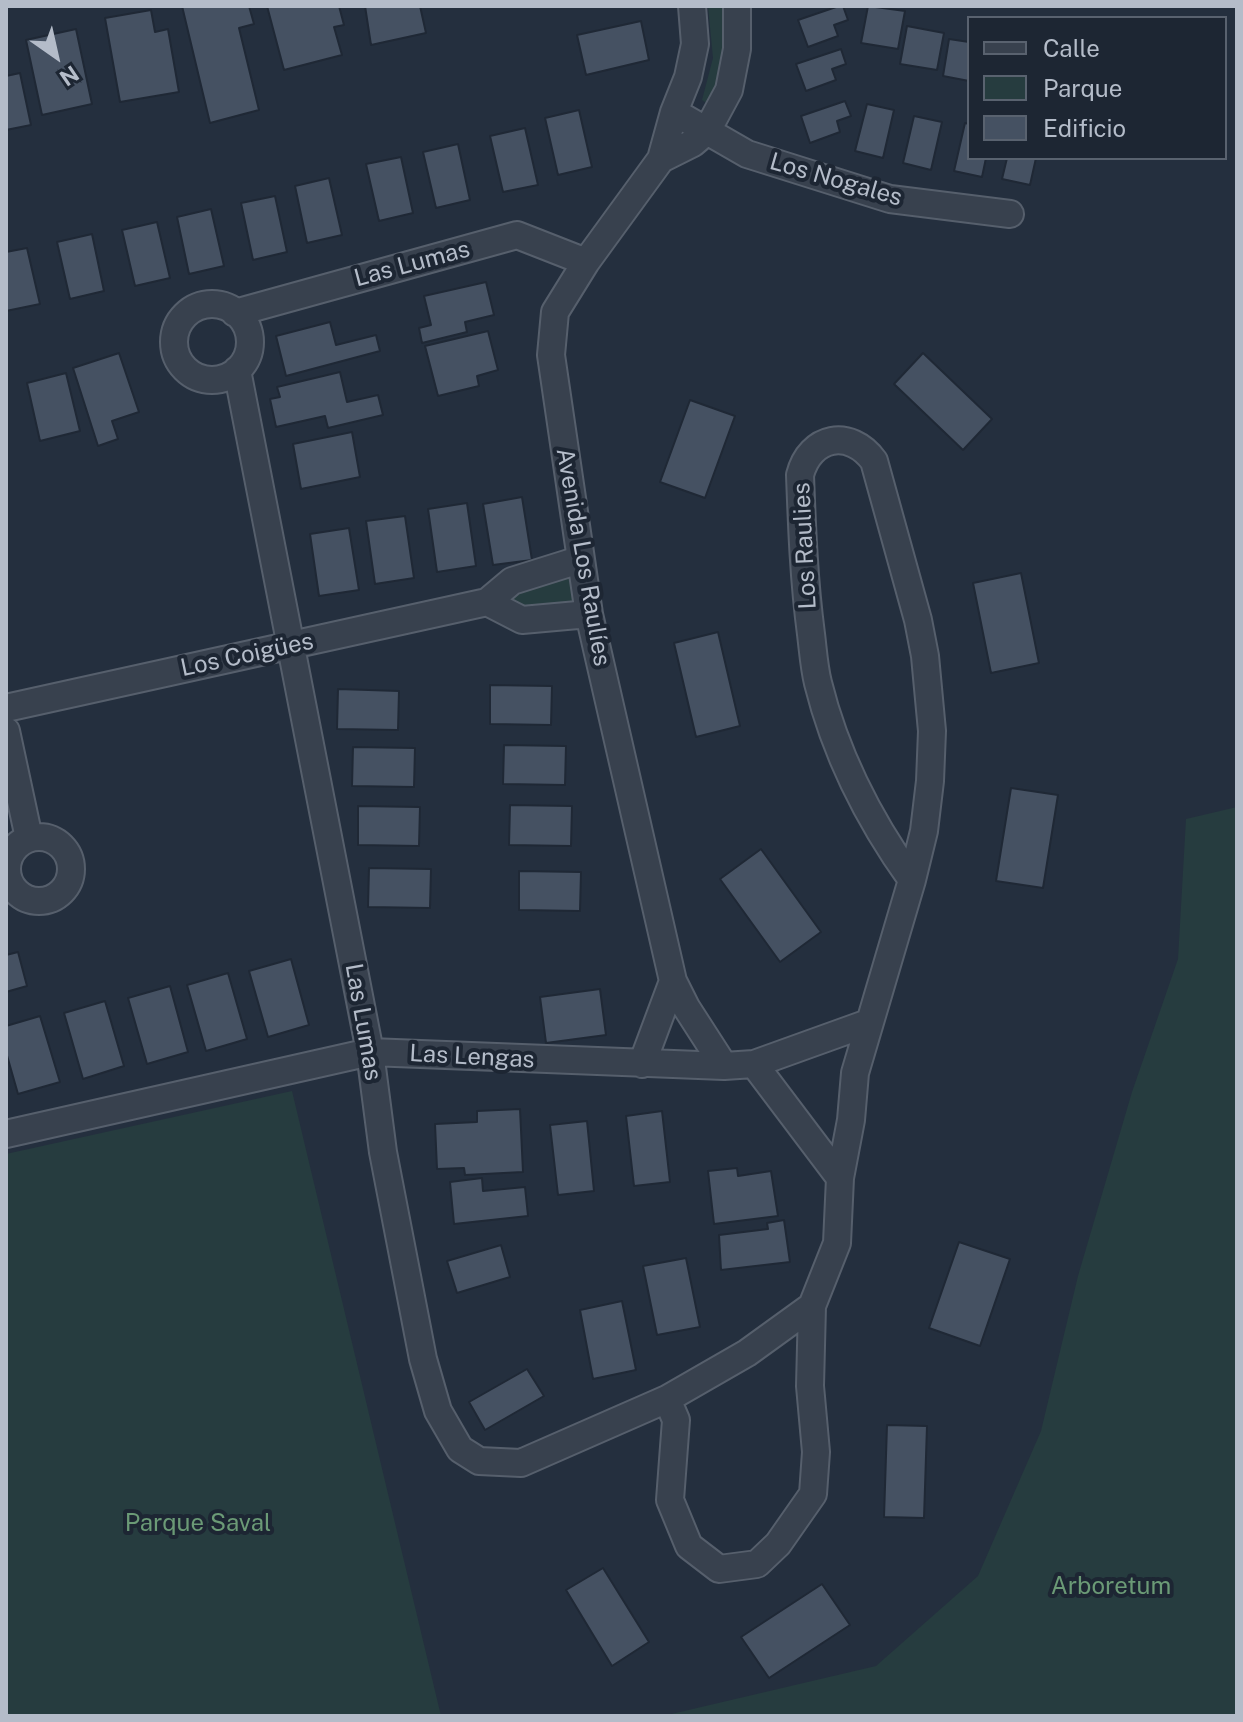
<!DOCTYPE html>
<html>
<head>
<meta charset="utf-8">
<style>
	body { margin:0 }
	#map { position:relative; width:1243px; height:1722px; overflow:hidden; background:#242f3e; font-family:"Public Sans",sans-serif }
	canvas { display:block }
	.frame { position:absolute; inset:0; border:8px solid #b4bcc9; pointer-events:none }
	.legend { position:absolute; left:967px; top:16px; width:260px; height:144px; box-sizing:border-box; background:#1d2633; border:2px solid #59626f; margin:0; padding:10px 14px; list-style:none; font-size:24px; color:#b4bcc9 }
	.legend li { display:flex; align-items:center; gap:16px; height:40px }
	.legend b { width:40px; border:2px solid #59626f }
	.north { position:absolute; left:16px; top:16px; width:80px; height:80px; -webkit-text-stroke:6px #1d2633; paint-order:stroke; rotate:146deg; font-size:22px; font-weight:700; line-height:32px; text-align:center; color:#b4bcc9 }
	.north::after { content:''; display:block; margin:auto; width:28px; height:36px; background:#b4bcc9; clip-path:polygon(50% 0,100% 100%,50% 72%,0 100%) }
</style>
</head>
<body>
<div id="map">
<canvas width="1243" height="1722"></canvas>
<div class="frame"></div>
<ul class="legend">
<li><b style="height:10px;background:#38414e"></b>Calle</li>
<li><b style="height:22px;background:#263c3f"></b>Parque</li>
<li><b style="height:22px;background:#455162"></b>Edificio</li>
</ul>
<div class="north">N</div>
</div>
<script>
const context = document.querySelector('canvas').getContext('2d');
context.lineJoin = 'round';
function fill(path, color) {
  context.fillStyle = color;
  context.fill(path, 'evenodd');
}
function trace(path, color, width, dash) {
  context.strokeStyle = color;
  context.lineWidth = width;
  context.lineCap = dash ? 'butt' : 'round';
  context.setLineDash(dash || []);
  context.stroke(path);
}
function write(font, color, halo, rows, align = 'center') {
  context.font = font + ' "Public Sans",sans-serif';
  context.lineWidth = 8;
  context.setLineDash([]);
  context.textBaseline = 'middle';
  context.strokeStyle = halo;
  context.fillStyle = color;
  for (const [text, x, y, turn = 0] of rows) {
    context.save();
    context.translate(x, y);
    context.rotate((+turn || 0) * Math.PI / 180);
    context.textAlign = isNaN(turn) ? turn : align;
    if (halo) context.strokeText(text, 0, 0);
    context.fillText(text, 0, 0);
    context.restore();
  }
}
fill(new Path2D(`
	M708 6H723C729 51 725 65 712 107L702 100 713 58Z
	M572 570 576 608 528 610 512 602 513 590Z
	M1237 807V1716H663L876 1666 978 1576 1041 1431 1078 1276 1132 1092 1178 959 1186 819Z
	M292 1091 441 1716H6V1154Z`), '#263c3f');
const building = new Path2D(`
	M182 6H249L254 24 239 28 259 110 210 123Z
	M267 6H339L344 25 334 27 342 55 284 70Z
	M365 6H420L426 33 371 45Z
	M839 6H843L848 20 834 25 838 36 808 47 798 20Z
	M868 6 905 11 898 49 861 43Z
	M151 10 155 32 168 29 179 92 120 102 105 18Z
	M641 21 649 60 586 75 577 35Z
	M907 26 944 33 937 70 900 64Z
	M76 29 92 104 42 115 26 40Z
	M949 39 969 42V81L943 76Z
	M841 49 846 64 832 69 836 80 806 91 796 64Z
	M20 73 31 125 6 130V76Z
	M845 101 851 116 837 121 840 132 810 143 801 116Z
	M867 104 894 110 883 158 855 151Z
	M579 110 592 167 558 175 545 118Z
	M914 116 942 122 931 170 903 163Z
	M965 123 969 124V158H986L982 177 954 171Z
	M525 128 538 185 503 192 490 136Z
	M458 144 470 200 436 208 423 152Z
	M401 157 413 213 379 221 366 164Z
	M1007 158H1036L1030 185 1002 179Z
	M329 178 342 235 307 243 295 186Z
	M275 196 287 252 253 260 241 203Z
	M211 209 224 266 189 274 177 217Z
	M157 222 170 278 135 286 122 230Z
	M92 234 104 291 70 299 57 242Z
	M27 248 40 304 6 311V252Z
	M486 282 494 315 465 322 467 332 422 343 419 328 431 325 424 296Z
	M330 322 336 345 376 335 380 351 286 376 276 336Z
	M488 331 498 370 477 376 479 386 438 396 425 346Z
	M119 353 139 412 112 421 118 439 98 446 73 368Z
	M923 353 992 419 963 450 894 384Z
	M340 372 347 402 378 395 383 415 328 428 325 416 276 427 270 399 280 397 277 387Z
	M66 373 80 431 40 441 27 383Z
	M690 400 735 416 705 498 660 482Z
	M352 432 360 477 301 489 293 444Z
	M522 497 532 560 493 565 483 504Z
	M467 503 476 566 437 572 428 509Z
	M405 516 414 578 375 584 366 521Z
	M349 528 359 590 319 596 310 534Z
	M1021 573 1039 663 991 673 973 583Z
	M718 632 740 726 696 737 674 643Z
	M490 685 552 686 551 725 490 724Z
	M338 689 399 691 398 730 337 729Z
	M504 745 566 746 565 785 503 784Z
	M353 747 415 748 414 787 352 786Z
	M1011 788 1058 795 1043 888 996 881Z
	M510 805 572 806 571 846 509 845Z
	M358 806 420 807 419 846 358 845Z
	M761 849 821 932 780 962 720 879Z
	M369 868 431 869 430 908 368 907Z
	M519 871 581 872 580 911 519 910Z
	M18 952 27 986 6 992V955Z
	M291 959 309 1025 268 1037 249 971Z
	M228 973 247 1039 206 1051 187 985Z
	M170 986 188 1052 147 1064 128 998Z
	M600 989 606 1035 546 1043 540 997Z
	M105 1001 124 1066 83 1079 64 1013Z
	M40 1016 60 1082 18 1094 6 1052V1026Z
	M520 1109 523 1172 465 1175 464 1168 437 1169 435 1124 477 1122V1111Z
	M662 1111 670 1182 634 1186 626 1116Z
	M587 1121 594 1191 558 1195 550 1125Z
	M737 1168 738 1176 771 1171 778 1216 714 1224 708 1171Z
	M482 1178 483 1191 525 1187 528 1216 454 1224 450 1182Z
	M784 1220 790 1262 721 1270 719 1235 768 1229 767 1223Z
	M959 1242 1010 1259 980 1346 929 1328Z
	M501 1245 510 1277 457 1293 447 1261Z
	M686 1258 700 1327 657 1335 643 1266Z
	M622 1301 636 1370 593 1379 580 1310Z
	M527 1369 544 1396 485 1430 469 1402Z
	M887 1425 927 1426 924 1518 884 1517Z
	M603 1568 649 1642 612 1666 566 1590Z
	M822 1584 850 1625 769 1678 741 1637Z`);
fill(building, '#455162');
trace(building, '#1f2835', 2);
const minor = new Path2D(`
	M692 6 695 44 688 77 674 112 661 159 586 262 555 312 551 355 589 614 673 981 686 1007 724 1066
	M674 112 747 154 890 199 1010 214
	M661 159 693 143 707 131 729 90 737 49V6
	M174 342a38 38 0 1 1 76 0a38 38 0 1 1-76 0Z
	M235 313 517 235 586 262
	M237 370 370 1052 383 1152 423 1359 438 1411 460 1449 479 1461 521 1463 667 1399 747 1353 812 1306 837 1243 840 1178 851 1120 855 1073 912 880 924 831 930 781 932 731 925 656 918 620 874 461C850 428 810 436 800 475 802 529 804 581 811 634 813 650 814 667 818 683 836 756 869 820 912 880
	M487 602 522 620 589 614
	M6 708 487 602 512 581 579 560
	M6 731 29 838
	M7 869a32 32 0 1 1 64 0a32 32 0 1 1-64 0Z
	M642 1064 673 981
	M754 1064 840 1178
	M6 1134 370 1052 724 1066 754 1064 868 1023
	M667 1399 676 1420 670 1500 689 1546 719 1569 757 1564 778 1544 813 1494 816 1452 810 1386 812 1306`);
trace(minor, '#565f6c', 30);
trace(minor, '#38414e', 26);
write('24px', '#b4bcc9', '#1d2633', [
	["Los Nogales",836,180,16],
	["Las Lumas",412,264,-15],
	["Los Raulies",805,546,-93],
	["Avenida Los Raulíes",583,557,80],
	["Los Coigües",247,655,-12],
	["Las Lumas",363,1022,80],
	["Las Lengas",472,1057,3]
]);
write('24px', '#6b9a76', '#1d2633', [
	["Parque Saval",198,1524],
	["Arboretum",1111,1587]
]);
</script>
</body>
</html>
